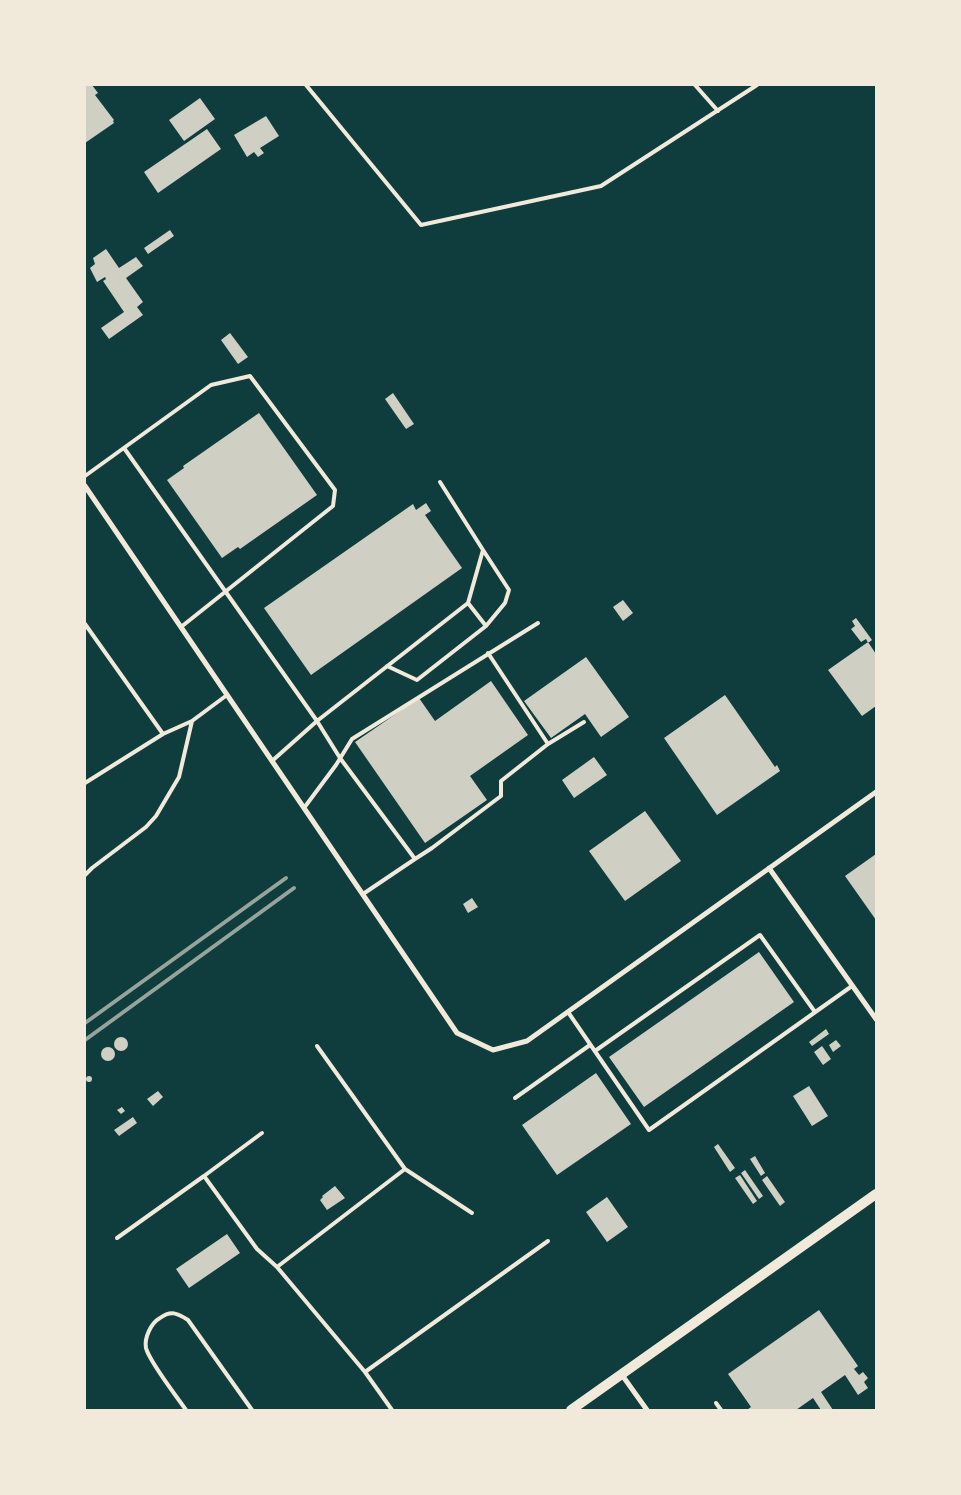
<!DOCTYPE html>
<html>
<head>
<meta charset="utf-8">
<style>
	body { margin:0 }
	#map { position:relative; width:961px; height:1495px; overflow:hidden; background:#0f3d3e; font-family:Karla,sans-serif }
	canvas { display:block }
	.frame { position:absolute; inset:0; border:86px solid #f1e9da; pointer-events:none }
</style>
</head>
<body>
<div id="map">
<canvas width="961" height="1495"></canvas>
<div class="frame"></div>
</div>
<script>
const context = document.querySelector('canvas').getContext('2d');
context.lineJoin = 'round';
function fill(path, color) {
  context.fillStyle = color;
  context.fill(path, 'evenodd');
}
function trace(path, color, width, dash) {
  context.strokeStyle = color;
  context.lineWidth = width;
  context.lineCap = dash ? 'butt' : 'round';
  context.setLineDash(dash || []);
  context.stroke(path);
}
fill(new Path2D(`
	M85 85H92L98 93 95 95 114 120 113 121 114 123 85 143Z
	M200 98 215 119 184 141 169 120Z
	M266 116 279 136 260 148 264 153 258 157 254 152 247 157 234 135Z
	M207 129 221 149 158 193 144 172Z
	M170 230 174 236 148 254 144 248Z
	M106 249 119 268 136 257 143 266 126 278 143 302 137 307 143 315 109 339 101 328 124 312 103 281 106 279 105 277 97 282 90 268 95 264 93 258Z
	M230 333 248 357 238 364 221 340Z
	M393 393 414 424 406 429 385 399Z
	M259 413 317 495 240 549 238 547 222 558 167 480 184 468 183 466Z
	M426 503 431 511 425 515 462 568 311 675 264 608 413 504 416 510Z
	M623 600 633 613 623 621 613 607Z
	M856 618 872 640 868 643 866 639 861 642 851 629 855 626 852 621Z
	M868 642 876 654V706L862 716 828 670Z
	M586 657 629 717 601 737 585 714 551 738 524 701Z
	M491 681 528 735 470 776 487 800 425 843 355 742 419 698 435 721Z
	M725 695 775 767 777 765 780 771 717 815 664 738Z
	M594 757 607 775 574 798 562 780Z
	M645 811 681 861 625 901 589 851Z
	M876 854V920L845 876Z
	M472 898 478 907 468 913 463 904Z
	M759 952 794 1002 644 1107 609 1057Z
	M826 1029 829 1034 812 1046 809 1042Z
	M114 1044a7 7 0 1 1 14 0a7 7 0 1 1-14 0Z
	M836 1040 841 1046 833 1052 829 1045Z
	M822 1046 831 1059 823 1065 814 1052Z
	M101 1054a7 7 0 1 1 14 0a7 7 0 1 1-14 0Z
	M596 1073 631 1124 557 1175 522 1125Z
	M86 1079a3 3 0 1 1 6 0a3 3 0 1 1-6 0Z
	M809 1086 828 1116 812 1126 793 1096Z
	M158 1091 163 1097 153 1106 147 1099Z
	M122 1107 125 1111 121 1114 117 1110Z
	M133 1117 137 1123 119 1136 114 1130Z
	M718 1144 735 1168 730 1172 714 1147Z
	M755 1156 765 1173 761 1176 750 1159Z
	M745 1170 763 1196 759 1199 741 1173Z
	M740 1175 757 1201 753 1204 735 1178Z
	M767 1176 785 1202 780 1206 762 1180Z
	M335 1186 345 1198 327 1210 320 1200 323 1197 322 1196Z
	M607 1197 628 1227 607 1242 586 1212Z
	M227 1234 240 1253 189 1288 176 1269Z
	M819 1310 858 1366 854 1369 859 1375 863 1372 868 1378 864 1382 868 1388 858 1395 845 1375 821 1392 833 1410H821L813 1398 796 1410H747L751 1407 728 1374Z`), '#cfcfc3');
trace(new Path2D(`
	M306 85 421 225 601 186 757 85
	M695 85 718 111
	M124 448 317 721 272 761
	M85 476 211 385 250 376 335 490 333 506 181 627
	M468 603 486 626 505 603 509 590 483 550
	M85 624 163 734
	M387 666 417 680 486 626
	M548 744 584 722
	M85 783 163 734 192 721
	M304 808 336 765 352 739 538 623
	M415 859 432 848 501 796V781L548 744 488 653
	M85 875 92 868 146 827 156 816 179 777 192 721 227 695
	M363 894 415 859 340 758 317 721 468 603 483 550 440 482
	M568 1012 649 1130 852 986
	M595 1051 760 935 815 1012
	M515 1098 590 1045
	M405 1169 472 1213
	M204 1176 262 1133
	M117 1238 204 1176 257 1249 277 1267 365 1372 392 1410
	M277 1267 405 1169 317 1046
	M365 1372 548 1241
	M716 1403 721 1410
	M186 1410C177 1397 149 1361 146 1348 144 1338 151 1323 160 1318 171 1310 177 1313 188 1320L252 1410`), '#f1e9da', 4);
trace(new Path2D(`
	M85 486 457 1033 493 1050 527 1041 876 792
	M769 868 876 1019
	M622 1375 647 1410`), '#f1e9da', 5);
trace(new Path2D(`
	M571 1410 876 1194`), '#f1e9da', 10);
trace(new Path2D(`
	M85 1023 286 878
	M85 1040 294 888`), '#97a49c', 4);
</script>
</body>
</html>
